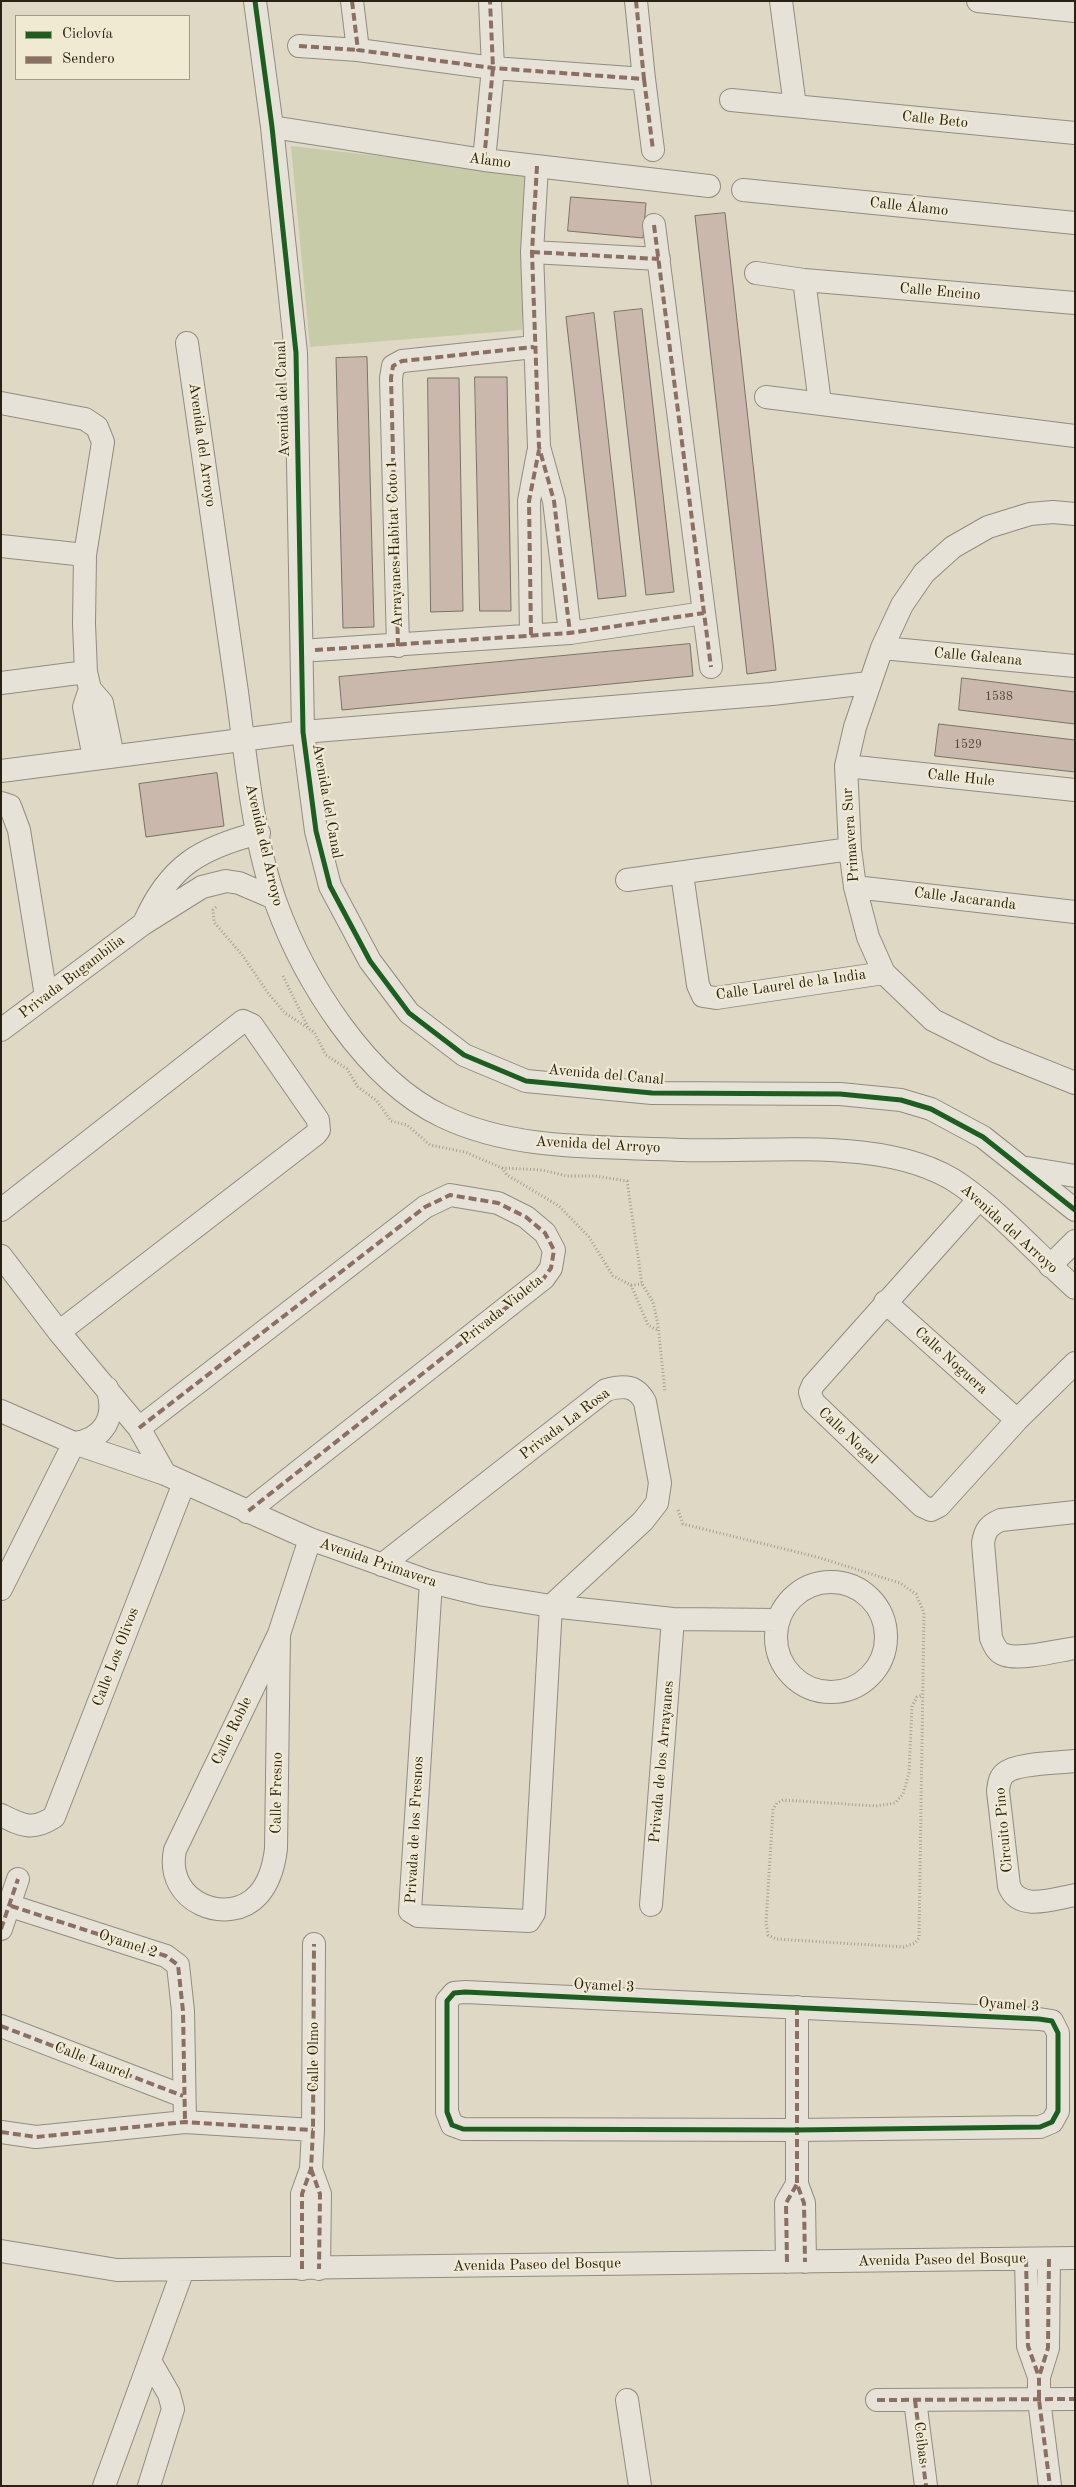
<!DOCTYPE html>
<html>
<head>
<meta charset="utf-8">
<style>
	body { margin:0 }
	#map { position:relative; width:1076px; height:2487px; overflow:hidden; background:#ded8c4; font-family:"Old Standard TT",serif }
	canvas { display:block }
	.frame { position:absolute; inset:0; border:2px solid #2a2115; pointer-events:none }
	.legend { position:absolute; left:15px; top:15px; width:175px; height:65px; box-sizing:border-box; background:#f1ead2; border:1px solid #a19a86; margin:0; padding:6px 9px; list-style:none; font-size:15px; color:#2a2115 }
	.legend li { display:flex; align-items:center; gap:10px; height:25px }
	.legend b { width:25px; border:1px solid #a19a86 }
</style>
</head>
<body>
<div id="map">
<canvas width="1076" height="2487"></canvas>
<div class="frame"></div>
<ul class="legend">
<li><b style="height:6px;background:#1b5e20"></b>Ciclovía</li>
<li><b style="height:6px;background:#8d6e63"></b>Sendero</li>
</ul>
</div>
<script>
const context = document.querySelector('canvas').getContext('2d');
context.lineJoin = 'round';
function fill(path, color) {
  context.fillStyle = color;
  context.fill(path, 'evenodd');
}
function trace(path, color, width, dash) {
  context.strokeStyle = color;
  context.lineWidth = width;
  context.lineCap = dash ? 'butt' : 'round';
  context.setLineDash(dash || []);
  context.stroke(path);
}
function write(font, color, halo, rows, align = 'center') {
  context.font = font + ' "Old Standard TT",serif';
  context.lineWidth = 4.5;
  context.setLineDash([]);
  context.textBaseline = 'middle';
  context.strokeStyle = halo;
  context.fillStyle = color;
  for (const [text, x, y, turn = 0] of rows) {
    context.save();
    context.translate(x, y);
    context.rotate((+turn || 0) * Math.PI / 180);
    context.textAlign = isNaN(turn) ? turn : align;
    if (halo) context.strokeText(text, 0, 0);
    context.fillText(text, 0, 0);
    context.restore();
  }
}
fill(new Path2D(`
	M291 146 528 173 522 330 310 347Z`), '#c8cba7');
const building = new Path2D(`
	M571 197 646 203 643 238 568 231Z
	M725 213 776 670 747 674 695 216Z
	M642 309 674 592 646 595 614 312Z
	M594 313 626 596 598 599 566 317Z
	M367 357 374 627 343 628 336 358Z
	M475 377H507L511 611H480Z
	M428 378H459L463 611 431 612Z
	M690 644 693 676 342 710 339 677Z
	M962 678 1075 692V724L959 710Z
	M939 724 1075 740V772L935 756Z
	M217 773 224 826 146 837 139 784Z`);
fill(building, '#c9b8ab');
trace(building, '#777368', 1);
const minor = new Path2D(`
	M255 1 272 127 296 353 303 732 316 831 330 886 370 961 409 1013 464 1055 526 1081 652 1093 840 1094 901 1100 931 1109 983 1137 1075 1210
	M352 1 358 50 493 68 644 79 636 1
	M781 1 795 106
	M978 1 1075 11
	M299 46 358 50
	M644 79 653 150
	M731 100 1075 133
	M272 127 484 160 709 186
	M484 160 493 68 490 1
	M537 166 532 252 539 447 554 501 570 633
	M743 190 1075 223
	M654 225 711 667
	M532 252 659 259
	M756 273 804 280 1075 303
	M804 280 820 403
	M187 343C204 459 220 576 237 692 246 759 253 840 276 903 304 980 366 1080 442 1116 516 1152 604 1146 684 1150 767 1153 890 1135 961 1185 1002 1214 1037 1254 1075 1288
	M766 397 1075 436
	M1 403 85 419 97 427 103 442 85 555 84 624 86 672 90 689 102 703 113 756
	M1075 514 1053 512 1030 514 988 527 953 547 924 573 902 605 882 648 855 727 846 766 850 849 855 887 868 937 884 973 933 1020 995 1051 1075 1083
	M1 546 85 555
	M531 635 529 501 538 453
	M398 646 391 378 393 366 402 361 534 347
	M882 648 1075 666
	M315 650 570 633 704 613
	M1 683 86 672
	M90 689 84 707 94 758
	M846 766 1075 790
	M1 771 303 732 772 694 869 683
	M1 803 10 806 19 830 46 996
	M682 874 698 985 703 996 716 998 884 973
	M627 880 850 849
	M855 887 1075 912
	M144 923C169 866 200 848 259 833
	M1 1030 143 924 202 887 226 881 239 883 274 898
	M1027 1168 1075 1176
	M979 1199 813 1385 810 1392 813 1402 922 1506 931 1510 939 1506 1017 1420 1075 1363
	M1 1210 243 1021 252 1025 318 1120 319 1130 316 1134 59 1332
	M1 1256 59 1332 139 1428 165 1474
	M1050 1266 1075 1241
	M885 1302 1017 1420
	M1 1411 74 1443 165 1474 310 1539 431 1582 484 1595 551 1606 673 1619 779 1620
	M139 1428 425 1207 450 1195 498 1203 526 1217 545 1233 554 1250 551 1268 544 1278 247 1512
	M1075 1512 1001 1520C989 1525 985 1530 983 1543L991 1638C994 1645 997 1653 1005 1655 1021 1660 1057 1651 1075 1648
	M382 1565 606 1390C624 1385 636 1385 645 1402L660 1483 657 1503 643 1521 551 1606 534 1913 529 1921 418 1916 410 1911 431 1582
	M776 1637a55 55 0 1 1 110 0a55 55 0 1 1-110 0Z
	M1 1589 74 1443C104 1440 117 1416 107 1388
	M279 1634 276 1849C274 1865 270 1882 258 1895 229 1927 164 1903 175 1850L279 1634 310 1539
	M1075 1761C1059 1763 1016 1763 1005 1773 999 1778 999 1784 998 1791L1009 1886C1019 1912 1053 1899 1075 1895
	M1 1815C23 1826 32 1831 54 1817L184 1483
	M651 1905 673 1619
	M11 1906 166 1956 178 1965 183 2011 185 2122
	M1 1929 18 1879
	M465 1992 1039 2019 1052 2021 1058 2033V2111L1052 2122 1040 2127 796 2130 463 2129 452 2125 447 2112V2001L454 1993Z
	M797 2007V2184L804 2203 805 2262
	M1 2026 183 2096
	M1 2132 36 2137 185 2122 313 2130
	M311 2169 320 2194 319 2269
	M1 2251 117 2270 1075 2258
	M1026 2259 1028 2346 1039 2377
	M1049 2259 1048 2348 1039 2377V2400L1050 2486
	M787 2262 786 2203 797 2184
	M302 2269V2194L311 2169 313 2130 314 1944
	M627 2400 640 2486
	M877 2400 1075 2399
	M915 2400 926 2486
	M104 2486 183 2270
	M149 2486 173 2409 169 2394 150 2361`);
trace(minor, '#908c7f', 24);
trace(new Path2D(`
	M216 907 213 910 214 922 243 956 268 993 285 1013 314 1032 326 1055 347 1069 358 1087 377 1101 391 1121 407 1125 430 1145 465 1152 502 1168 507 1175 559 1206 589 1237 613 1276 631 1285 642 1284
	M283 976 308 1027
	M502 1168 542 1170 567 1176H595L627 1181 642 1284 653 1302 658 1325 665 1392
	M631 1285 648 1325 659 1331
	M678 1510 683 1524 817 1557 900 1583 916 1594 924 1613 919 1938 915 1943 904 1947 776 1939 768 1935 766 1923 773 1809 777 1803 783 1800 876 1806 895 1803 903 1794 909 1773 912 1706 917 1697 923 1695`), '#a2a097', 3, [1, 2.5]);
trace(minor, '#e6e2d8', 22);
trace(new Path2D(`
	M352 1 358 50 493 68 644 79 636 1
	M299 46 358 50
	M644 79 653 150
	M484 160 493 68 490 1
	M537 166 532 252 539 447 554 501 570 633
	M654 225 711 667
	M532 252 659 259
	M531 635 529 501 539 450
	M398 646 391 378 393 366 402 361 534 347
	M315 650 570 633 704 613
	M139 1428 425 1207 450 1195 498 1203 526 1217 545 1233 554 1250 551 1268 544 1278 247 1512
	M11 1906 166 1956 178 1965 183 2011 185 2122
	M1 1929 18 1879
	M797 2007V2184L804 2203 805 2262
	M1 2026 183 2096
	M1 2132 36 2137 185 2122 313 2130
	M311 2169 320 2194 319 2269
	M1026 2259 1028 2346 1039 2377
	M1049 2259 1048 2348 1039 2377V2400L1050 2486
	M787 2262 786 2203 797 2184
	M302 2269V2194L311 2169 313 2130 314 1944
	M877 2400 1075 2399
	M915 2400 926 2486`), '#8d6e63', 4, [8, 4]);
trace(new Path2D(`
	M255 1 272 127 296 353 303 732 316 831 330 886 370 961 409 1013 464 1055 526 1081 652 1093 840 1094 901 1100 931 1109 983 1137 1075 1210
	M465 1992 1039 2019 1052 2021 1058 2033V2111L1052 2122 1040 2127 796 2130 463 2129 452 2125 447 2112V2001L454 1993Z`), '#1b5e20', 5);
write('12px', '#52473a', null, [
	["1538",999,697],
	["1529",968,745]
]);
write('15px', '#2a2115', '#f1ead2', [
	["Calle Beto",935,120,6],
	["Alamo",490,161,7],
	["Calle Álamo",909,207,6],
	["Calle Encino",940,292,5],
	["Avenida del Canal",283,399,-92],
	["Avenida del Arroyo",202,445,82],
	["Arrayanes Habitat Coto 1",395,544,-92],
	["Calle Galeana",978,657,5],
	["Calle Hule",961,778,6],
	["Avenida del Canal",327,801,80],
	["Primavera Sur",851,835,-94],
	["Avenida del Arroyo",264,845,77],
	["Calle Jacaranda",965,899,7],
	["Privada Bugambilia",72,977,-37],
	["Calle Laurel de la India",791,985,-8],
	["Avenida del Canal",606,1075,5],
	["Avenida del Arroyo",598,1145,3],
	["Avenida del Arroyo",1009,1229,42],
	["Privada Violeta",502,1310,-39],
	["Calle Noguera",951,1361,42],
	["Privada La Rosa",565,1424,-37],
	["Calle Nogal",848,1436,43],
	["Avenida Primavera",378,1563,19],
	["Calle Los Olivos",116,1657,-69],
	["Calle Roble",232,1731,-64],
	["Privada de los Arrayanes",662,1762,-85],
	["Calle Fresno",277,1793,-89],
	["Privada de los Fresnos",415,1830,-87],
	["Circuito Pino",1004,1830,-95],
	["Oyamel 2",128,1944,18],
	["Oyamel 3",604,1986,3],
	["Oyamel 3",1009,2005,4],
	["Calle Olmo",314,2057,-90],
	["Calle Laurel",92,2061,21],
	["Avenida Paseo del Bosque",942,2260,-1],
	["Avenida Paseo del Bosque",537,2265,-1],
	["Ceibas",921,2443,83]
]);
</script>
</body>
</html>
